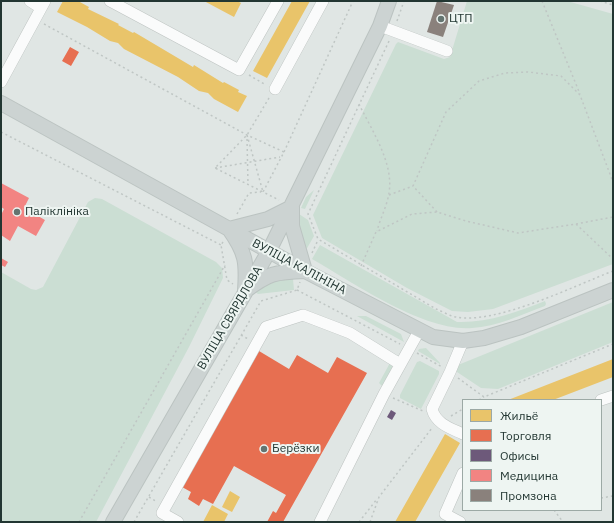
<!DOCTYPE html>
<html>
<head>
<meta charset="utf-8">
<style>
	body { margin:0 }
	#map { position:relative; width:614px; height:523px; overflow:hidden; background:#e0e6e4; font-family:"IBM Plex Sans",sans-serif }
	canvas { display:block }
	.frame { position:absolute; inset:0; border:2px solid #223632; pointer-events:none }
	.legend { position:absolute; left:462px; top:399px; width:140px; height:112px; box-sizing:border-box; background:#eef5f2; border:1px solid #9ca9a5; margin:0; padding:5px 7px; list-style:none; font-size:12px; color:#223632 }
	.legend li { display:flex; align-items:center; gap:8px; height:20px }
	.legend b { width:20px; border:1px solid #9ca9a5 }
</style>
</head>
<body>
<div id="map">
<canvas width="614" height="523"></canvas>
<div class="frame"></div>
<ul class="legend">
<li><b style="height:11px;background:#e9c46a"></b>Жильё</li>
<li><b style="height:11px;background:#e76f51"></b>Торговля</li>
<li><b style="height:11px;background:#6d597a"></b>Офисы</li>
<li><b style="height:11px;background:#f28482"></b>Медицина</li>
<li><b style="height:11px;background:#8a817c"></b>Промзона</li>
</ul>
</div>
<script>
const context = document.querySelector('canvas').getContext('2d');
context.lineJoin = 'round';
function fill(path, color) {
  context.fillStyle = color;
  context.fill(path, 'evenodd');
}
function trace(path, color, width, dash) {
  context.strokeStyle = color;
  context.lineWidth = width;
  context.lineCap = dash ? 'butt' : 'round';
  context.setLineDash(dash || []);
  context.stroke(path);
}
function write(font, color, halo, rows, align = 'center') {
  context.font = font + ' "IBM Plex Sans",sans-serif';
  context.lineWidth = 4;
  context.setLineDash([]);
  context.textBaseline = 'middle';
  context.strokeStyle = halo;
  context.fillStyle = color;
  for (const [text, x, y, turn = 0] of rows) {
    context.save();
    context.translate(x, y);
    context.rotate((+turn || 0) * Math.PI / 180);
    context.textAlign = isNaN(turn) ? turn : align;
    if (halo) context.strokeText(text, 0, 0);
    context.fillText(text, 0, 0);
    context.restore();
  }
}
fill(new Path2D(`
	M467 1H567L613 14V264L493 309 468 312 452 311 407 288 322 238 313 215 396 44 398 42 444 59 450 57Z
	M314 190 305 209 301 208 306 197Z
	M95 198 102 199 216 262 222 268 223 278 189 347 96 522H1V272L31 289 36 290 43 287 88 202Z
	M299 214 308 220 314 236 306 250 297 219Z
	M320 245 457 322C488 323 517 312 545 301L546 304 545 306C522 314 497 327 472 328 424 332 354 283 312 259Z
	M285 277H290L293 279 294 290 258 294 254 291C264 285 274 283 285 277Z
	M613 302V342L498 389 481 388 454 370 458 365Z
	M357 316H366L401 334 404 342Z
	M426 348 440 363V364L418 351 419 349Z
	M391 361 393 366 382 386 379 383Z
	M420 361 439 371V374L421 409 400 398V395L417 362Z`), '#cbded3');
fill(new Path2D(`
	M63 1H78L89 7 88 9 119 24 118 25 133 33 134 32 193 67 194 65 223 83 224 82 239 90 238 92 247 96 238 112 214 99 208 93 199 91 178 77 124 49 118 43 110 41 87 27 57 12Z
	M204 1H237L241 3 234 17Z
	M292 1H310L267 78 253 71Z
	M613 359V377L553 400H508Z
	M445 434 460 443 415 522H395Z
	M230 491 240 497 232 512 222 507Z
	M212 505 228 514 224 522H203Z`), '#e9c46a');
fill(new Path2D(`
	M70 47 79 52 71 66 62 61Z
	M259 351 289 369 297 355 328 373 337 357 367 373 283 522H267L273 511 276 513 286 495 234 466 213 504 203 499 199 506 188 499 191 492 182 487Z`), '#e76f51');
fill(new Path2D(`
	M391 410 396 413 392 420 387 417Z`), '#6d597a');
fill(new Path2D(`
	M1 183 29 198 24 208 45 220 36 236 18 226 10 241 1 235V215L4 209 1 207Z
	M1 258 8 262 5 267 1 265Z`), '#f28482');
fill(new Path2D(`
	M437 1 454 5 443 37 427 32Z`), '#8a817c');
const minor = new Path2D(`
	M30 1 41 8
	M110 1 239 70 278 1
	M380 26 447 51
	M1 82 45 1
	M275 89 323 1
	M601 400 613 396
	M463 434C450 428 436 424 432 409L450 372 463 341
	M178 522 162 513 266 327 303 315 350 333 400 364
	M320 522 384 394 419 331
	M460 522 445 514 463 473`);
const major = new Path2D(`
	M1 103 305 271 433 337 463 341 484 338 521 327 613 290
	M292 207V226L305 271C275 272 269 273 245 291 247 262 246 253 229 229L268 219Z
	M113 522 269 251 380 26 389 1`);
trace(minor, '#bdc3c1', 12);
trace(major, '#bbc3c1', 16);
trace(new Path2D(`
	M542 1 580 94
	M600 1 613 5
	M397 21 404 1
	M44 24 247 135 284 152 263 192 279 200
	M389 41 308 214 318 239 436 309C442 311 449 316 456 317 495 325 574 286 613 271
	M249 75 266 85
	M359 104C372 131 394 163 389 193 387 206 380 219 377 231
	M1 132 221 245
	M247 135 263 192 215 168 247 135 269 98
	M247 139 248 184
	M284 152 353 1
	M215 168 280 157
	M389 195 413 186
	M437 212 413 186 446 112 479 81 505 73 528 72 561 76 580 95 613 182
	M237 214 249 193 261 192
	M576 224 613 217
	M223 242 221 245 227 280 233 284
	M312 253 318 240
	M361 266 376 232 412 214 437 212 466 221 518 233 576 224 613 259
	M297 290 400 344
	M241 335 248 339
	M417 353 442 367
	M458 378 484 397 613 344
	M393 398 423 411
	M479 400 484 397
	M451 416 463 409
	M149 497 157 502
	M601 498 613 496
	M554 510 563 522
	M79 522 225 265
	M134 522 261 301 297 290 300 282
	M359 522 377 499
	M370 522 379 497 432 428`), '#bfc6c4', 1.5, [2, 3]);
trace(minor, '#fafbfb', 11);
trace(major, '#ccd3d2', 14);
for (const [x, y, r, color] of [
	[441,19,4,"#647470"],
	[17,212,4,"#647470"],
	[264,449,4,"#647470"]
]) {
  const dot = new Path2D();
  dot.arc(x, y, r, 0, 2 * Math.PI);
  context.fillStyle = color;
  context.fill(dot);
  trace(dot, '#eef5f2', 1.5);
}
write('12px', '#223632', '#eef5f2', [
	["ЦТП",449,19],
	["Паліклініка",25,212],
	["Берёзки",272,449]
], 'left');
write('12px', '#223632', '#eef5f2', [
	["ВУЛІЦА КАЛІНІНА",299,267,28],
	["ВУЛІЦА СВЯРДЛОВА",230,318,-60]
]);
</script>
</body>
</html>
